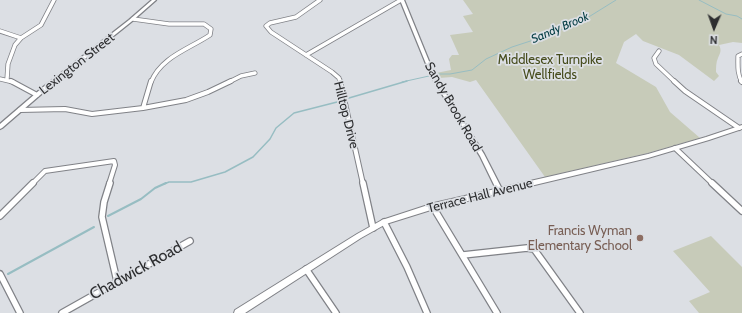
<!DOCTYPE html>
<html>
<head>
<meta charset="utf-8">
<style>
	body { margin:0 }
	#map { position:relative; width:742px; height:313px; overflow:hidden; background:#dcdfe4; font-family:Cabin,sans-serif }
	canvas { display:block }
	.north { position:absolute; left:694px; top:8px; width:40px; height:40px; -webkit-text-stroke:3px #dcdfe4; paint-order:stroke; rotate:182deg; font-size:11px; font-weight:700; line-height:16px; text-align:center; color:#2d2e30 }
	.north::after { content:''; display:block; margin:auto; width:14px; height:18px; background:#2d2e30; clip-path:polygon(50% 0,100% 100%,50% 72%,0 100%) }
</style>
</head>
<body>
<div id="map">
<canvas width="742" height="313"></canvas>
<div class="north">N</div>
</div>
<script>
const context = document.querySelector('canvas').getContext('2d');
context.lineJoin = 'round';
function fill(path, color) {
  context.fillStyle = color;
  context.fill(path, 'evenodd');
}
function trace(path, color, width, dash) {
  context.strokeStyle = color;
  context.lineWidth = width;
  context.lineCap = dash ? 'butt' : 'round';
  context.setLineDash(dash || []);
  context.stroke(path);
}
function write(font, color, halo, rows, align = 'center') {
  context.font = font + ' Cabin,sans-serif';
  context.lineWidth = 3.5;
  context.setLineDash([]);
  context.textBaseline = 'middle';
  context.strokeStyle = halo;
  context.fillStyle = color;
  for (const [text, x, y, turn = 0] of rows) {
    context.save();
    context.translate(x, y);
    context.rotate((+turn || 0) * Math.PI / 180);
    context.textAlign = isNaN(turn) ? turn : align;
    if (halo) context.strokeText(text, 0, 0);
    context.fillText(text, 0, 0);
    context.restore();
  }
}
fill(new Path2D(`
	M463 0H742V43L733 42 719 45C722 51 720 53 718 58 716 62 716 68 716 72L719 76 714 81 679 55 643 41 636 34 624 42 616 63 656 87 670 112 700 138 648 153 545 177 476 80 470 82 452 77 439 78 436 73 451 70 449 59 452 55H459L450 35 473 32 463 16 473 14Z
	M711 236 742 267V313H699L689 301 710 292 673 251Z`), '#c7cbb9');
trace(new Path2D(`
	M699 0 726 14 737 16 742 19
	M437 74H450L472 70 486 59 512 47 552 34 587 18 616 0
	M402 82 429 76`), '#97bdc2', 1);
trace(new Path2D(`
	M349 98 407 81
	M164 184 169 182H191L225 172 253 157 270 139 276 128 294 113 341 101`), '#97bdc2', 1.5);
trace(new Path2D(`
	M108 216 141 199 155 188 166 183
	M8 274 94 227`), '#97bdc2', 2);
const minorFar2 = new Path2D(`
	M320 0 296 17 270 23 266 26 271 32 332 72 339 78 340 82
	M133 19 169 24H204L211 29 210 35C189 49 161 57 151 82
	M0 31 21 38
	M659 51 654 58 656 64 675 82
	M306 55 401 0
	M0 79 13 82
	M7 79 8 64 15 45 21 38 41 25 54 0
	M229 82 241 76 255 73
	M742 82C737 74 738 65 738 56L742 54`);
const minorFar1 = new Path2D(`
	M11 81 37 95
	M340 81 363 184
	M674 81 685 91 739 128
	M741 81 742 82
	M143 108 151 81
	M20 110 65 109 92 114 143 108 186 100 208 92 231 81
	M675 148 713 184
	M32 184 45 171 114 161 115 165 109 184`);
const minor = new Path2D(`
	M110 183 104 202 102 217 117 281
	M363 183 373 228
	M712 183 742 211
	M433 207 497 313
	M0 216 33 183
	M384 222 407 267 427 313
	M463 255 527 248 534 249 580 313
	M306 269 336 313
	M0 274 20 313
	M62 313 190 241`);
const tertiary = new Path2D(`
	M152 0H156L131 22 46 90 2 128 0 129V124L42 88 129 20Z
	M400 0H404L435 76 484 154 503 191 502 193H498L480 156 431 76Z`);
const secondary = new Path2D(`
	M742 125V129L709 140 648 158 434 209 386 224 361 238 245 313H234L235 310 357 234 382 220 434 203 648 154 706 137Z`);
trace(minorFar2, '#808287', 5);
trace(minorFar1, '#808287', 6);
trace(minor, '#808287', 8);
trace(tertiary, '#808287', 2.5);
trace(secondary, '#808287', 2);
trace(minorFar2, '#fff', 3.5);
trace(minorFar1, '#fff', 4);
trace(minor, '#fff', 5.5);
fill(tertiary, '#fff');
fill(secondary, '#fff');
for (const [x, y, r, color] of [
	[640,238,4,"#8d6e63"]
]) {
  const dot = new Path2D();
  dot.arc(x, y, r, 0, 2 * Math.PI);
  context.fillStyle = color;
  context.fill(dot);
  trace(dot, '#dcdfe4', 1.5);
}
write('italic 12px', '#003b42', '#dcdfe4', [
	["Sandy Brook",560,28,-23]
]);
write('13px', '#464c1c', '#dcdfe4', [
	["Middlesex Turnpike",550,60],
	["Wellfields",550,75]
]);
write('13px', '#2d2e30', '#dcdfe4', [
	["Lexington Street",77,64,-38],
	["Sandy Brook Road",453,107,60],
	["Hilltop Drive",346,115,76],
	["Terrace Hall Avenue",480,196,-14]
]);
write('13px', '#785e54', '#dcdfe4', [
	["Francis Wyman",632,231],
	["Elementary School",632,246]
], 'right');
write('16px', '#2d2e30', '#dcdfe4', [
	["Chadwick Road",136,271,-29]
]);
</script>
</body>
</html>
